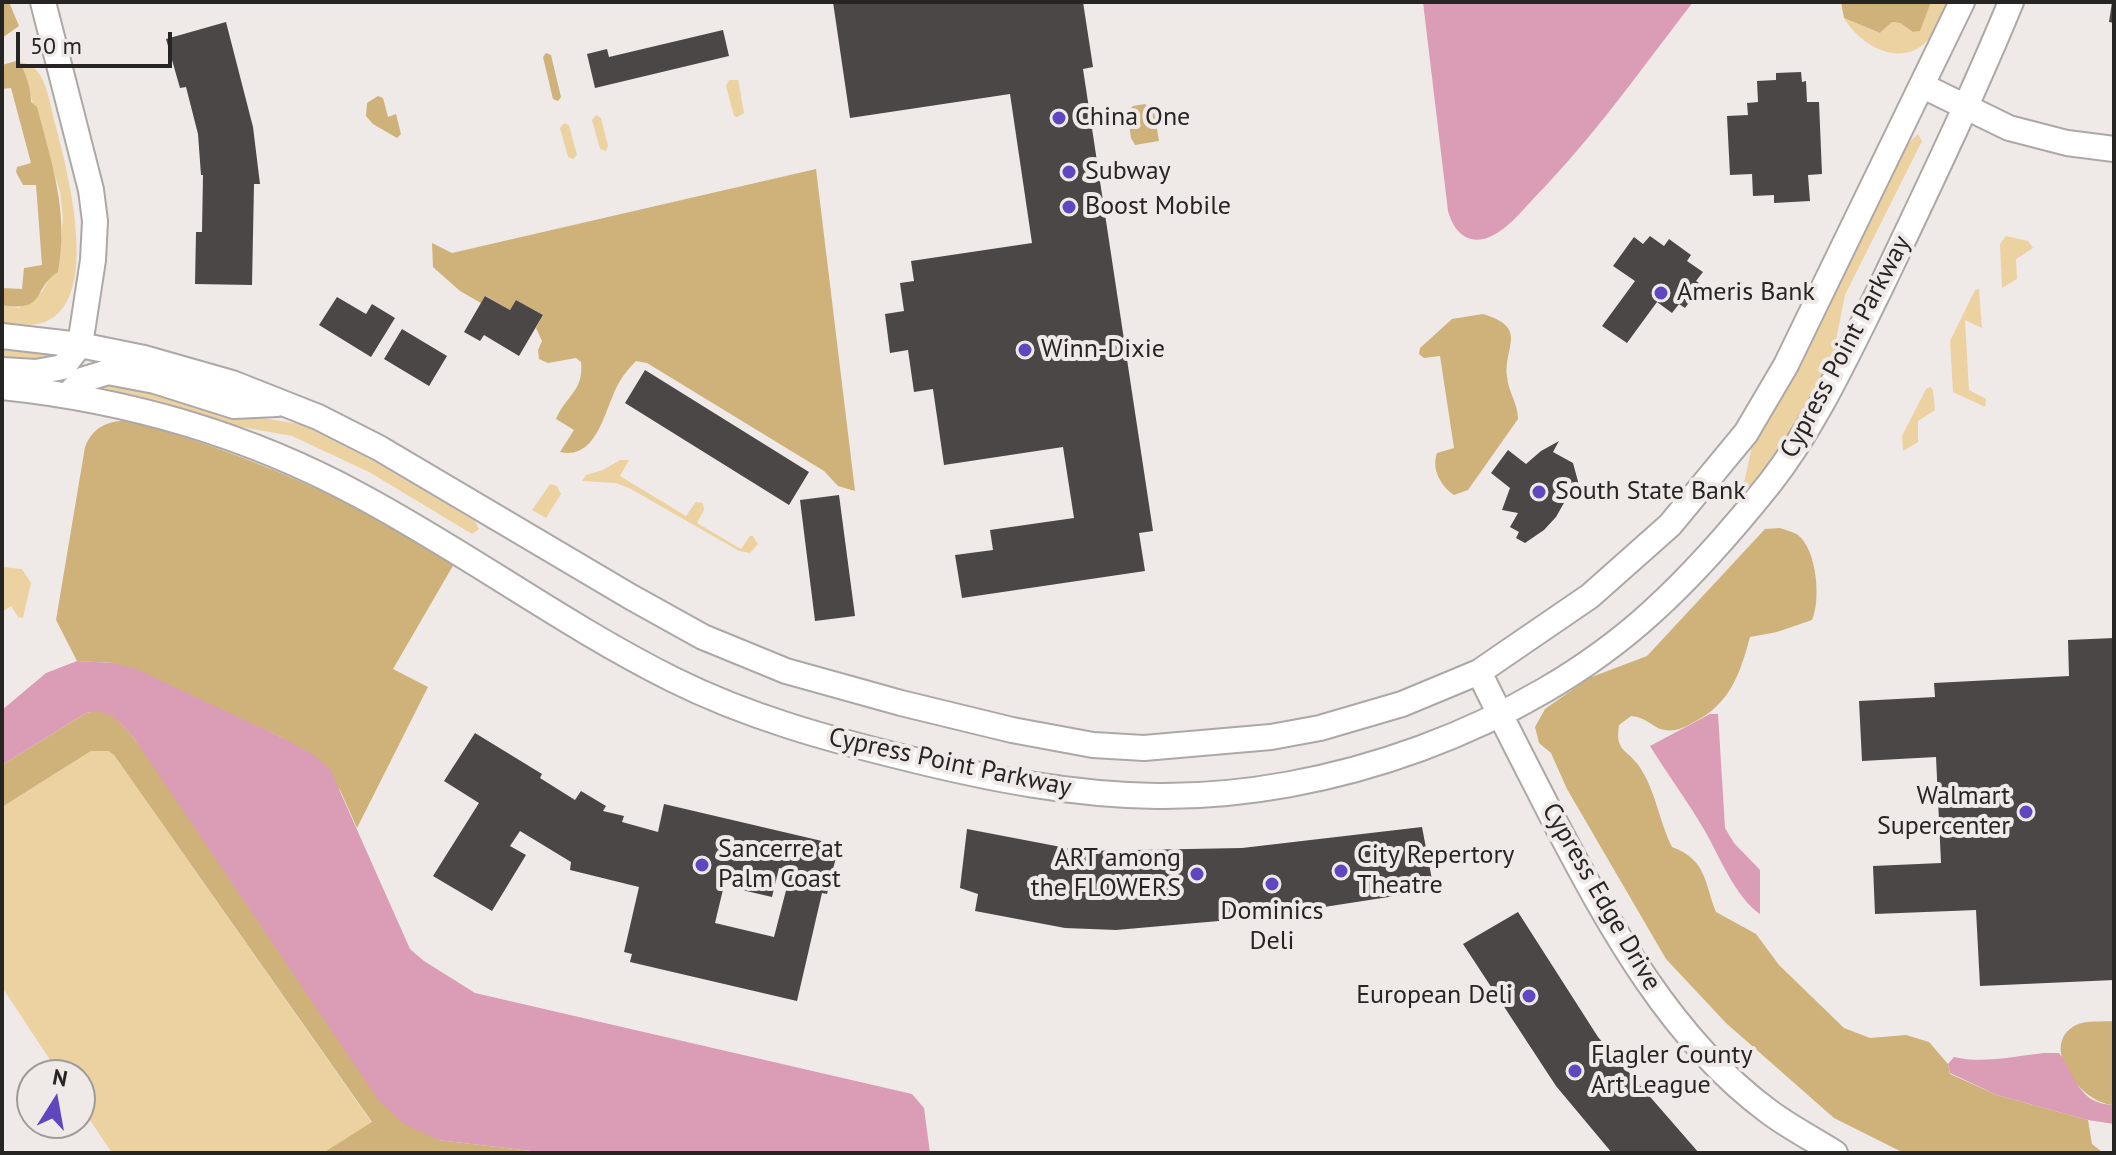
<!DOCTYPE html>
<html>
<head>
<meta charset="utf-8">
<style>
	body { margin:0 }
	#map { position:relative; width:2116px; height:1155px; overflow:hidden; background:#efe9e7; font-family:"PT Sans",sans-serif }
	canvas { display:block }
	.frame { position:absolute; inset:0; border:4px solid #272524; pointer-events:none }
	.north { position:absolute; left:16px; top:1059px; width:80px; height:80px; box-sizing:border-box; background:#efe9e7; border:2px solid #9f9b99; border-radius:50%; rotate:11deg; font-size:22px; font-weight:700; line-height:32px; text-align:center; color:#272524 }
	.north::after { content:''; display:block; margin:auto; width:28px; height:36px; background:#6047c0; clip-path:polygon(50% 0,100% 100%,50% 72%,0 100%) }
	.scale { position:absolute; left:16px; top:32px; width:156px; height:36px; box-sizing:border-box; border:4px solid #272524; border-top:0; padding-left:10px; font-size:24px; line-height:28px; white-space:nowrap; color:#272524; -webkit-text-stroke:6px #efe9e7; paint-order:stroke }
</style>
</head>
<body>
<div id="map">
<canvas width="2116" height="1155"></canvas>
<div class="frame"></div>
<div class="north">N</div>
<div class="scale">50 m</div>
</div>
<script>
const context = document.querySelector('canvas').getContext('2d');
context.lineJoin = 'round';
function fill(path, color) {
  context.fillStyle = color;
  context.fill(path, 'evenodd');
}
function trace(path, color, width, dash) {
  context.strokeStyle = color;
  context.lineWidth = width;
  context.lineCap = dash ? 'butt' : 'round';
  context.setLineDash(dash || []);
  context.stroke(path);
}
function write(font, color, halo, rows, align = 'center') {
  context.font = font + ' "PT Sans",sans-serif';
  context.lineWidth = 8;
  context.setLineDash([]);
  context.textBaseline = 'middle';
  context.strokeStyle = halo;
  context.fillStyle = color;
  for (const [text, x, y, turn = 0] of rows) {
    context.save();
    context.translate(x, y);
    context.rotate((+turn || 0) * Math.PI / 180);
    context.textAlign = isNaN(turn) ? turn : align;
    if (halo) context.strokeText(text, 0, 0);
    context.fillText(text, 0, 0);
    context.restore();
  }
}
fill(new Path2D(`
	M1931 2H1947C1941 16 1937 32 1926 42 1899 68 1860 45 1844 18L1880 33 1892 22 1900 23 1913 32 1919 31Z
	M20 62C29 64 35 67 40 75 49 90 51 110 56 127 67 170 102 299 45 322 32 327 15 324 2 323V305L19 308 42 292 50 277 58 272 63 218 60 192Z
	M729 80H738L739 84 744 113 737 117 734 116 726 86Z
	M596 115 601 118 608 146 606 151 600 149 592 120Z
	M564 123 569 125 577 155 573 159 568 157 560 128Z
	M1918 134 1922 141 1845 295 1834 350 1795 425 1745 495 1742 492 1753 442 1799 362 1909 142Z
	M2006 236 2028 241 2033 248 2016 259 2017 279 2002 288 2000 244Z
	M1979 289 1982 328 1965 320 1969 390 1986 399 1985 407 1953 392 1950 341 1975 290Z
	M2 348 50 355 48 364 2 361Z
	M114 380 241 415 301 424 375 462 475 521 479 529 472 534 369 472 292 436 236 426 156 400 104 388 105 381Z
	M1930 387 1933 390 1935 410 1918 421V442L1903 451 1902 436 1926 389Z
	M620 460H629L620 476 686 516 696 502 703 503 704 510 697 523 741 549 750 536H753L758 544 750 553 739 551 631 489 616 483 582 481 586 475 603 470Z
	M550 484 557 486 561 494 546 518 532 510Z
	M2 567 22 569 31 583 23 618 18 617 11 606 2 612Z
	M91 751H108L114 755 372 1123 323 1153H112L80 1105V1075H60L2 987V807Z`), '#edd2a1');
fill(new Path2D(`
	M2 2H9L19 26 2 38Z
	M1841 2H1931L1920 31 1913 32 1900 23 1892 22 1880 33 1844 18Z
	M546 53 551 55 561 97 558 101 553 99 543 57Z
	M16 61 20 62C26 74 31 89 31 102L37 107C52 165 69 211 58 272 32 288 47 313 2 305V288L22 289 24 268 42 265 36 185H23L16 172 17 167 31 163 11 88 2 89V65Z
	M378 96 383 98 388 117 396 114 401 134 397 138 373 124 366 116 367 103Z
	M1145 104 1154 111 1159 141 1135 145 1131 138 1127 111 1133 106Z
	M816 169 855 491 838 486 824 471 647 363 636 361C630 367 624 374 620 381 605 405 599 461 560 452L574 430 556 419C567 394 584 391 581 362L576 358 548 363 539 359 538 350 542 341 536 328 543 315 516 300 510 310 486 296 481 303 460 291 433 267 432 243 452 253Z
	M1483 314C1529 328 1504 346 1507 376 1508 392 1518 403 1518 419L1468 490 1454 495C1441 486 1431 469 1437 453L1454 448 1440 356 1424 358 1419 354 1420 348 1452 319Z
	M127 420C206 442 285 471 358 509 390 526 422 546 454 564L393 669 428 687 357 828 340 790 283 738 114 663 77 661 56 620 85 447C93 427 106 422 127 420Z
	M1780 528C1785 530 1794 532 1798 535 1817 550 1821 600 1812 620L1777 632 1750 637C1740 674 1730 704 1694 722 1686 727 1675 732 1665 730 1652 728 1649 718 1631 716L1619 725C1615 752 1626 748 1639 766 1656 791 1659 821 1672 847 1707 860 1704 882 1716 912L1756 934 1779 965 1844 1028 1870 1038 1906 1035 1929 1042 1948 1064 1950 1074 1997 1095 2088 1120 2092 1144 2102 1152 2112 1153H1904L1834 1118 1726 1023 1666 959 1567 789 1551 753 1539 743 1535 727 1545 709 1589 678 1647 656 1765 529Z
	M100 710 115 717 134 738 438 1140 548 1153H323L372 1122 114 755 108 751H91L2 807V765L86 713Z
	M2114 1021V1105C2081 1104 2037 1045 2076 1025 2085 1020 2103 1022 2114 1021Z`), '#cfb279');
fill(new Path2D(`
	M1423 2H1693C1642 68 1593 138 1534 198 1521 212 1506 231 1487 238 1465 245 1453 229 1448 211Z
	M77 661 114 663 136 669 283 738 314 755 330 769 410 949 424 961 475 993 912 1094 924 1108 930 1153H548L438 1140 404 1124 379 1101 134 738C118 721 111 708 86 713L2 765V710L46 673Z
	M1710 714H1718L1725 828 1734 843 1760 870V914C1736 898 1719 856 1705 831 1688 802 1668 775 1650 746Z
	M2044 1053H2059C2076 1076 2078 1104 2114 1105V1124L2088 1120 1997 1095 1950 1073 1948 1064 1954 1057C1983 1064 2015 1056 2044 1053Z`), '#db9cb5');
fill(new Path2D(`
	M833 2H1083L1093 67 1083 69 1153 531 1139 533 1145 571 962 598 955 555 993 550 990 530 1074 518 1063 447 944 465 933 389 914 392 908 350 890 353 885 314 904 311 900 283 914 281 911 261 1032 243 1010 94 850 118Z
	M2112 2H2114V23L2109 22Z
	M226 22 253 127 260 184H254L252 285 195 284 196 232H202L203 175H201L198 134 186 87 180 88 166 39Z
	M723 30 729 56 595 88 587 54 607 49 609 57Z
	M1801 72 1802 82 1806 81 1807 102H1819L1822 174 1808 175 1810 201 1774 203V195L1753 196 1752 174 1730 175 1727 116 1748 115 1747 103 1758 102 1757 81 1776 80V73Z
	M1650 236 1664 246 1669 239 1691 255 1687 261 1703 272 1696 281 1702 285 1685 308 1679 304 1672 313 1657 302 1627 343 1602 326 1635 281 1613 266 1634 237 1643 244Z
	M485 296 510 310 516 300 543 315 519 356 484 335 480 341 464 332Z
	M337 297 366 314 372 304 395 318 371 357 319 325Z
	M402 329 447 356 429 386 384 359Z
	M645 370 809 472 789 505 625 403Z
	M1559 441 1553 452 1573 463 1579 485 1573 487 1556 517 1544 530 1525 543 1516 538 1519 532 1510 527 1518 513 1502 510 1510 488 1491 473 1508 450 1526 464 1541 451Z
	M839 495 855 616 815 621 800 500Z
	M2114 638V980L1980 986 1976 910 1875 914 1873 866 1941 863 1936 757 1862 761 1859 701 1935 697 1934 683 2069 676 2068 640Z
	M475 733 542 774 540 778 575 800 581 791 606 806 603 811 624 816 622 822 658 832 664 804 839 845 827 894 822 893 797 1001 630 962 632 954 624 952 639 887 570 870 571 862 520 831 510 846 526 855 492 911 433 876 479 803 444 781ZM779 868 791 871 774 937 715 923 726 877 744 882 742 890 772 897Z
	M1422 827 1434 890 1253 918 1116 930 1065 928 975 911 978 894 960 888 967 829 1082 851 1242 848Z
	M1518 912 1598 1037 1699 1153H1612L1556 1086 1463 944Z`), '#4c4747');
const minor = new Path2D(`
	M1923 86 2009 128 2067 143 2114 149
	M2 336 80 345 144 358 232 383 318 417 379 448 631 597 703 637 786 671 901 703 1012 730 1093 745 1144 748 1271 737 1320 728 1402 704 1479 672 1590 596 1670 525 1746 433 1786 365 1962 2
	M2 370 36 372 63 367 80 345 93 260 95 221 91 190 43 2
	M2 387C128 400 248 435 359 495 466 552 564 625 672 679 748 717 828 739 910 759 991 779 1073 795 1157 796 1328 798 1525 728 1652 612 1695 573 1734 528 1770 483 1816 424 1848 353 1881 287 1926 192 1971 99 2011 2
	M68 395 82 380 108 372 155 381 234 406 277 404
	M1479 672C1504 723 1530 773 1556 824 1610 927 1672 1040 1768 1111 1789 1127 1813 1139 1835 1153`);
trace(minor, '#ada8a6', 28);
trace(minor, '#fff', 24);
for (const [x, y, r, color] of [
	[1059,118,8,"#6047c0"],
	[1069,172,8,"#6047c0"],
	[1069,207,8,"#6047c0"],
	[1661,293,8,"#6047c0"],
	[1025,350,8,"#6047c0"],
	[1539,492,8,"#6047c0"],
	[2026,812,8,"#6047c0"],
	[702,865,8,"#6047c0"],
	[1341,871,8,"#6047c0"],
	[1197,874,8,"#6047c0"],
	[1272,884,8,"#6047c0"],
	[1529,996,8,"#6047c0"],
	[1575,1071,8,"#6047c0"]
]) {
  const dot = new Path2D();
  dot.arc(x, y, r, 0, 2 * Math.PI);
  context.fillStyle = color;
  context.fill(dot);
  trace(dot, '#efe9e7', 3);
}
write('26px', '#272524', '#efe9e7', [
	["China One",1075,118],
	["Subway",1085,172],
	["Boost Mobile",1085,207],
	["Ameris Bank",1677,293],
	["Winn-Dixie",1041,350],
	["South State Bank",1555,492],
	["Walmart",2010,797,"right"],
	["Supercenter",2010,827,"right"],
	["Sancerre at",718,850],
	["Palm Coast",718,880],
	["City Repertory",1357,856],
	["Theatre",1357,886],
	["ART among",1181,859,"right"],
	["the FLOWERS",1181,889,"right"],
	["Dominics",1272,912,"center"],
	["Deli",1272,942,"center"],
	["European Deli",1513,996,"right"],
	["Flagler County",1591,1056],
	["Art League",1591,1086]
], 'left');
write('26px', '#272524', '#efe9e7', [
	["Cypress Point Parkway",1846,347,-62],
	["Cypress Point Parkway",950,763,12],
	["Cypress Edge Drive",1601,897,60]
]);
</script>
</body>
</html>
